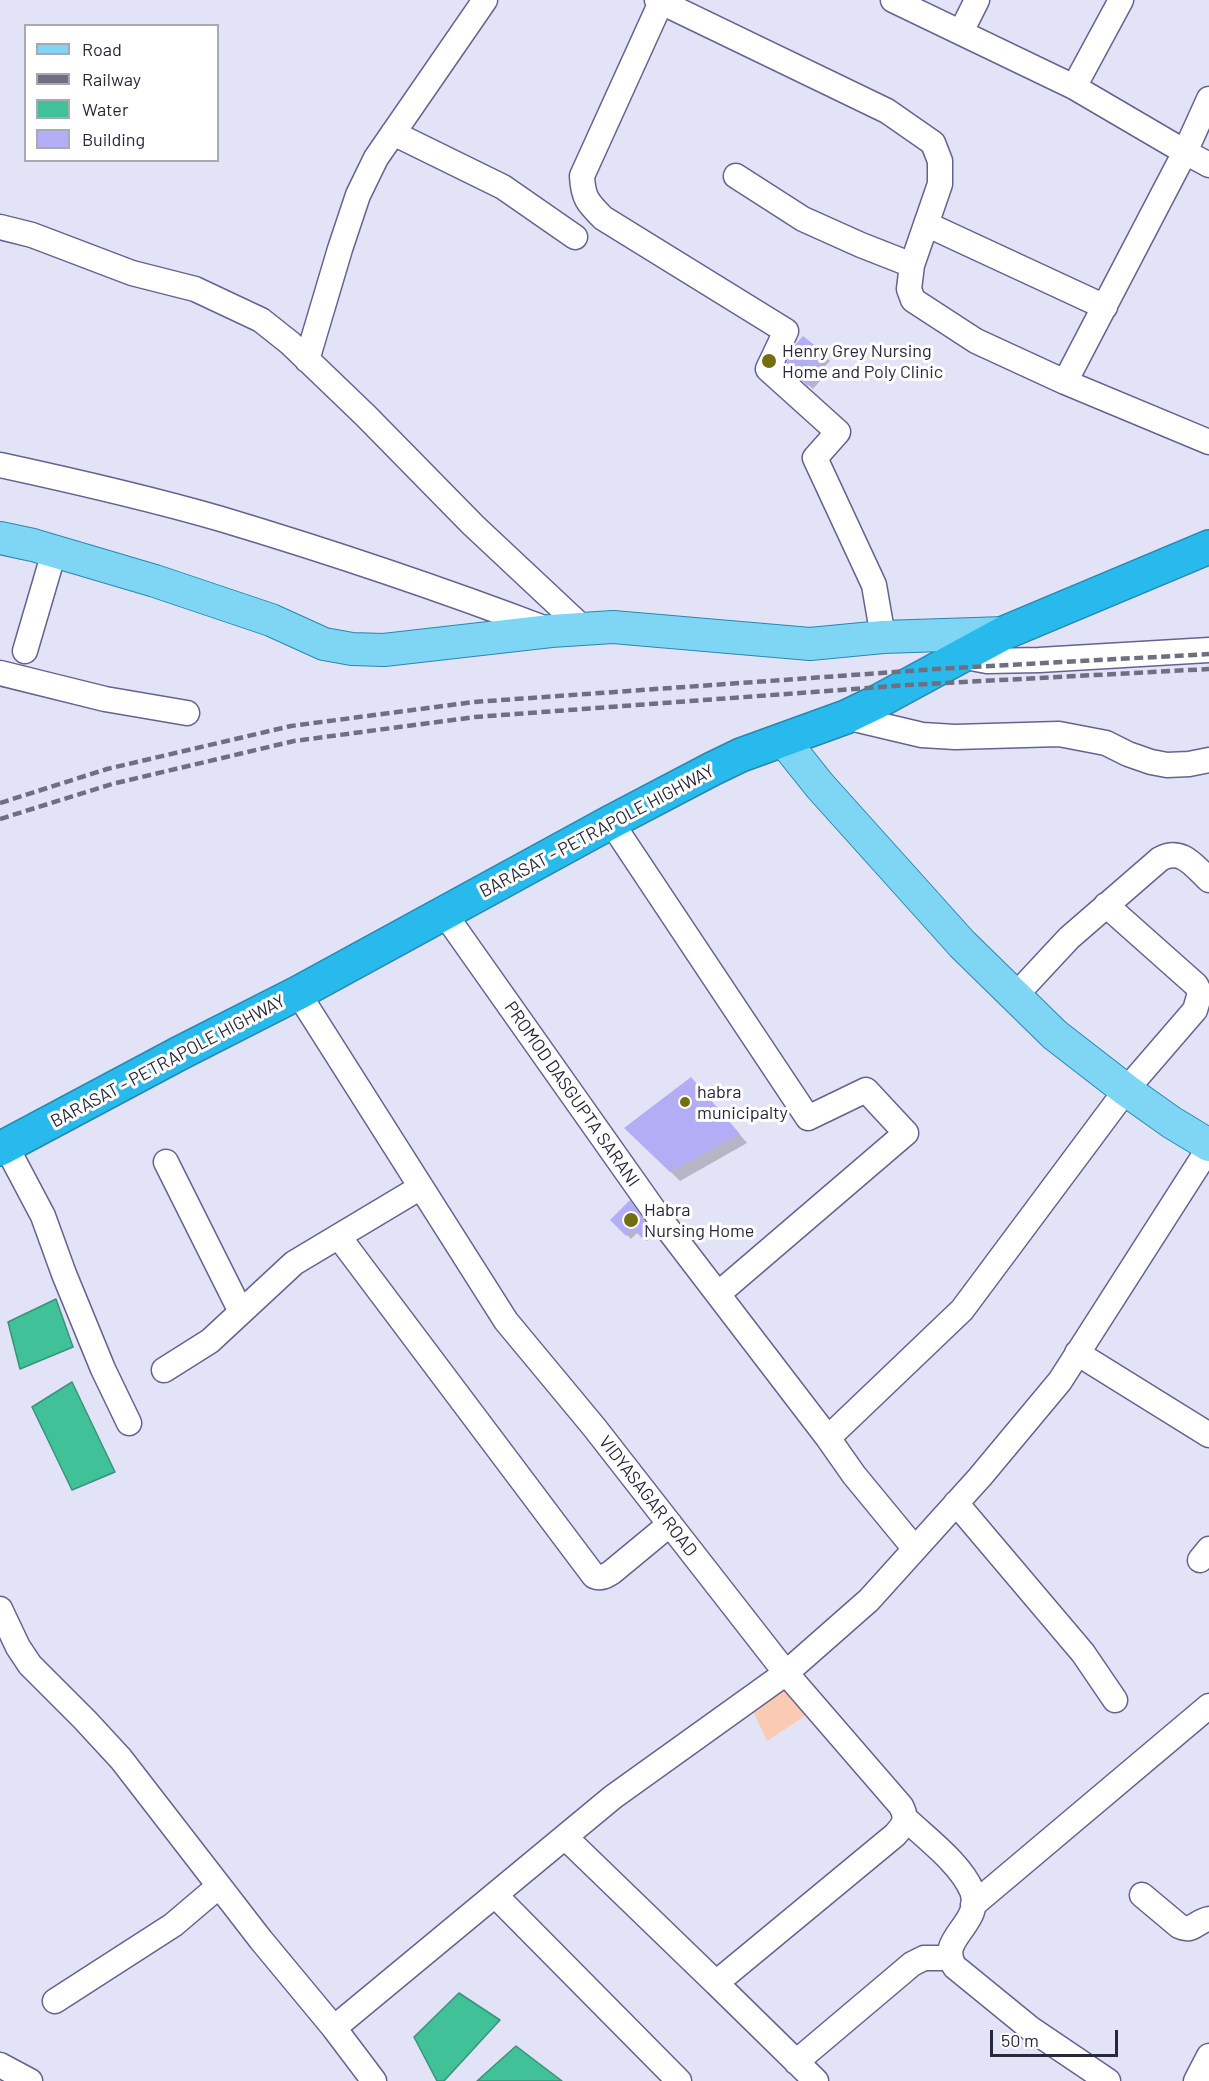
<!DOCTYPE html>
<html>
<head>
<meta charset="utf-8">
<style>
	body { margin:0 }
	#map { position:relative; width:1209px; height:2081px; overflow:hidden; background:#e3e3f8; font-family:Barlow,sans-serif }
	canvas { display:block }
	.legend { position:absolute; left:24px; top:24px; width:195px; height:138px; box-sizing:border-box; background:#fff; border:2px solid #a9a9b1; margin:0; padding:8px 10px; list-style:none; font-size:18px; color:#29283b }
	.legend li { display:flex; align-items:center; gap:12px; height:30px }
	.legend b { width:30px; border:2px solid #a9a9b1 }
	.scale { position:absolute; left:990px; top:2030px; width:128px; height:27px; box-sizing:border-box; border:3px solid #29283b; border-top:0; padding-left:8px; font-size:18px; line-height:21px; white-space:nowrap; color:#29283b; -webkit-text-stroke:4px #fff; paint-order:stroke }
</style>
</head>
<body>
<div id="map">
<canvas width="1209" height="2081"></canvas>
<ul class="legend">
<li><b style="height:8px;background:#7ed6f4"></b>Road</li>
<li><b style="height:8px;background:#6f6f82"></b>Railway</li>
<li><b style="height:16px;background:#40c197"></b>Water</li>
<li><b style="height:16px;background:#b3adf6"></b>Building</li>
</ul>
<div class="scale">50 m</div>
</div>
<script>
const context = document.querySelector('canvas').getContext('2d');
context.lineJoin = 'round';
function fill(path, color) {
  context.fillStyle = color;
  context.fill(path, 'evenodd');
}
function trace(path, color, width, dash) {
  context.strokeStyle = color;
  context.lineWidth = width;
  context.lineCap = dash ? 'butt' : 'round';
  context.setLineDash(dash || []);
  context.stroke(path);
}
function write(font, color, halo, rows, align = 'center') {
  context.font = font + ' Barlow,sans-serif';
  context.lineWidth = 6;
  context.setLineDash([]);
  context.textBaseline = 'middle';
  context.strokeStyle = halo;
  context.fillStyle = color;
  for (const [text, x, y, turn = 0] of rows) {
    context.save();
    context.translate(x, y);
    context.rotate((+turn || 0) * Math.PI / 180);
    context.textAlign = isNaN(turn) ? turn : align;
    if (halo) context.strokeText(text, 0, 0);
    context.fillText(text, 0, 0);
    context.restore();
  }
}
fill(new Path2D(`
	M789 1684 808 1714 767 1741 754 1713Z`), '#fbcab3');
const water = new Path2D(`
	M56 1299 73 1347 20 1369 8 1322Z
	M72 1382 115 1472 72 1490 32 1407Z
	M459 1993 500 2020 444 2081H437L414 2037Z
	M516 2046 562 2081H477Z`);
fill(water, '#40c197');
trace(water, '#39937b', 1.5);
fill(new Path2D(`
	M803 338 830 361 816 376 820 381 813 389 787 365Z
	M700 1088 747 1143 680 1181 626 1128Z
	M634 1207 654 1235 647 1241 638 1232 631 1239 612 1220Z`), '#0003');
fill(new Path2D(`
	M803 336 827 355 813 371 817 375 808 386 785 366 795 345Z
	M691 1077 740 1134 670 1172 624 1128Z
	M630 1200 651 1230 642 1238 633 1229 626 1236 610 1220Z`), '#b3adf6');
const minor = new Path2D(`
	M657 0 887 111 933 143 940 161V184L912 265 909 289 913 300 976 341 1065 382 1209 442
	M893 0 1074 87 1185 152 1065 382
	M661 2 582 176C583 198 588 203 603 218L786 331 768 369 838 432 815 458 874 585 883 637
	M961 32 977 0
	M1074 87 1121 0
	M1209 99 1185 152 1209 165
	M393 133 503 187 575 237
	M736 176 803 219 861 245 912 265
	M926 224 1105 307
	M0 227 32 235 132 273 195 289 261 320 290 343 366 416 473 525 584 629
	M307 360 340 249 358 195 376 158 485 0
	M0 465C74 481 148 498 221 519 331 552 441 589 549 630
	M25 651 54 552
	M960 656 987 661 1039 660 1209 650
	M0 673 105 699 187 713
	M846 717 922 735 955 737 1059 734 1106 743 1128 754 1151 762 1167 765 1189 764 1209 760
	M611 822 808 1118 866 1090 906 1133 718 1294
	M444 913 658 1216 828 1438 854 1475 915 1549
	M298 993 506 1321 594 1427 786 1673 901 1806C908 1819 904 1825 895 1835L716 1983 565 1837
	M1015 996 1069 938 1160 859C1182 847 1194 866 1209 880
	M6 1146 43 1216 64 1274 103 1369 129 1423
	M166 1162 241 1312
	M339 1237 594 1576C601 1579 606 1576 612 1572L670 1524
	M1077 1353 1209 1435
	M164 1370 210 1341 294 1263 421 1187
	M828 1438 962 1310 1126 1090 1195 1010 1200 993 1196 985 1106 905
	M956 1503 1083 1653 1115 1700
	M1200 1560 1209 1549
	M0 1609 18 1647 30 1665 85 1720 121 1759 261 1940 334 2028 613 1797 786 1673 869 1600 980 1477 1060 1381 1209 1148
	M906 1819C927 1839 961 1864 972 1891 984 1924 935 1939 955 1967L1031 2029 1108 2081
	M495 1895 679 2081
	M1142 1895 1179 1926C1193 1933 1196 1921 1209 1919
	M973 1905 1209 1706
	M716 1983 816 2081
	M55 2001 173 1925 219 1886
	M334 2028 374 2081
	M796 2062 912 1964 924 1958H949
	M0 2065 30 2081
	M1196 2081 1209 2056`);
const major = new Path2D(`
	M0 538 33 545 155 581 271 620 324 644 352 649 384 650 551 631 613 627 810 644 883 637 1004 633
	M784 741 820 786 962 944 1055 1035 1126 1090 1171 1122 1209 1145`);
const highway = new Path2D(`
	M0 1149 180 1053 298 993 611 822 712 769 741 755 846 717 875 703 1004 633 1209 547`);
trace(minor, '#66628f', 27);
trace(major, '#2887ae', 34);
trace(highway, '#2887ae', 36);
trace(minor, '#fff', 24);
trace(major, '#7ed6f4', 32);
trace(highway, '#28baec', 33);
trace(new Path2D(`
	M0 803 107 769 291 726 474 702 937 669 1209 654
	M0 819 112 784 294 741 475 717 907 685 1209 669`), '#6f6f82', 4.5, [9, 4.5]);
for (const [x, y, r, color] of [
	[769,361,8,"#736f10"],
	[685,1102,6,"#736f10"],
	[631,1220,8,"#736f10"]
]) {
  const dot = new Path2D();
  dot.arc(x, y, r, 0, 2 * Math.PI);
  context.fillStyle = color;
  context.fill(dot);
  trace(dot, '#fff', 2);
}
write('18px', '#29283b', '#fff', [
	["Henry Grey Nursing",782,351],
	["Home and Poly Clinic",782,372],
	["habra",697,1092],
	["municipalty",697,1113],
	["Habra",644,1210],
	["Nursing Home",644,1231]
], 'left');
write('18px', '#29283b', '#fff', [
	["BARASAT - PETRAPOLE HIGHWAY",597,831,-28],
	["BARASAT - PETRAPOLE HIGHWAY",168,1061,-28],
	["PROMOD DASGUPTA SARANI",572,1094,55],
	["VIDYASAGAR ROAD",648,1496,52]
]);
</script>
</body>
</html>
